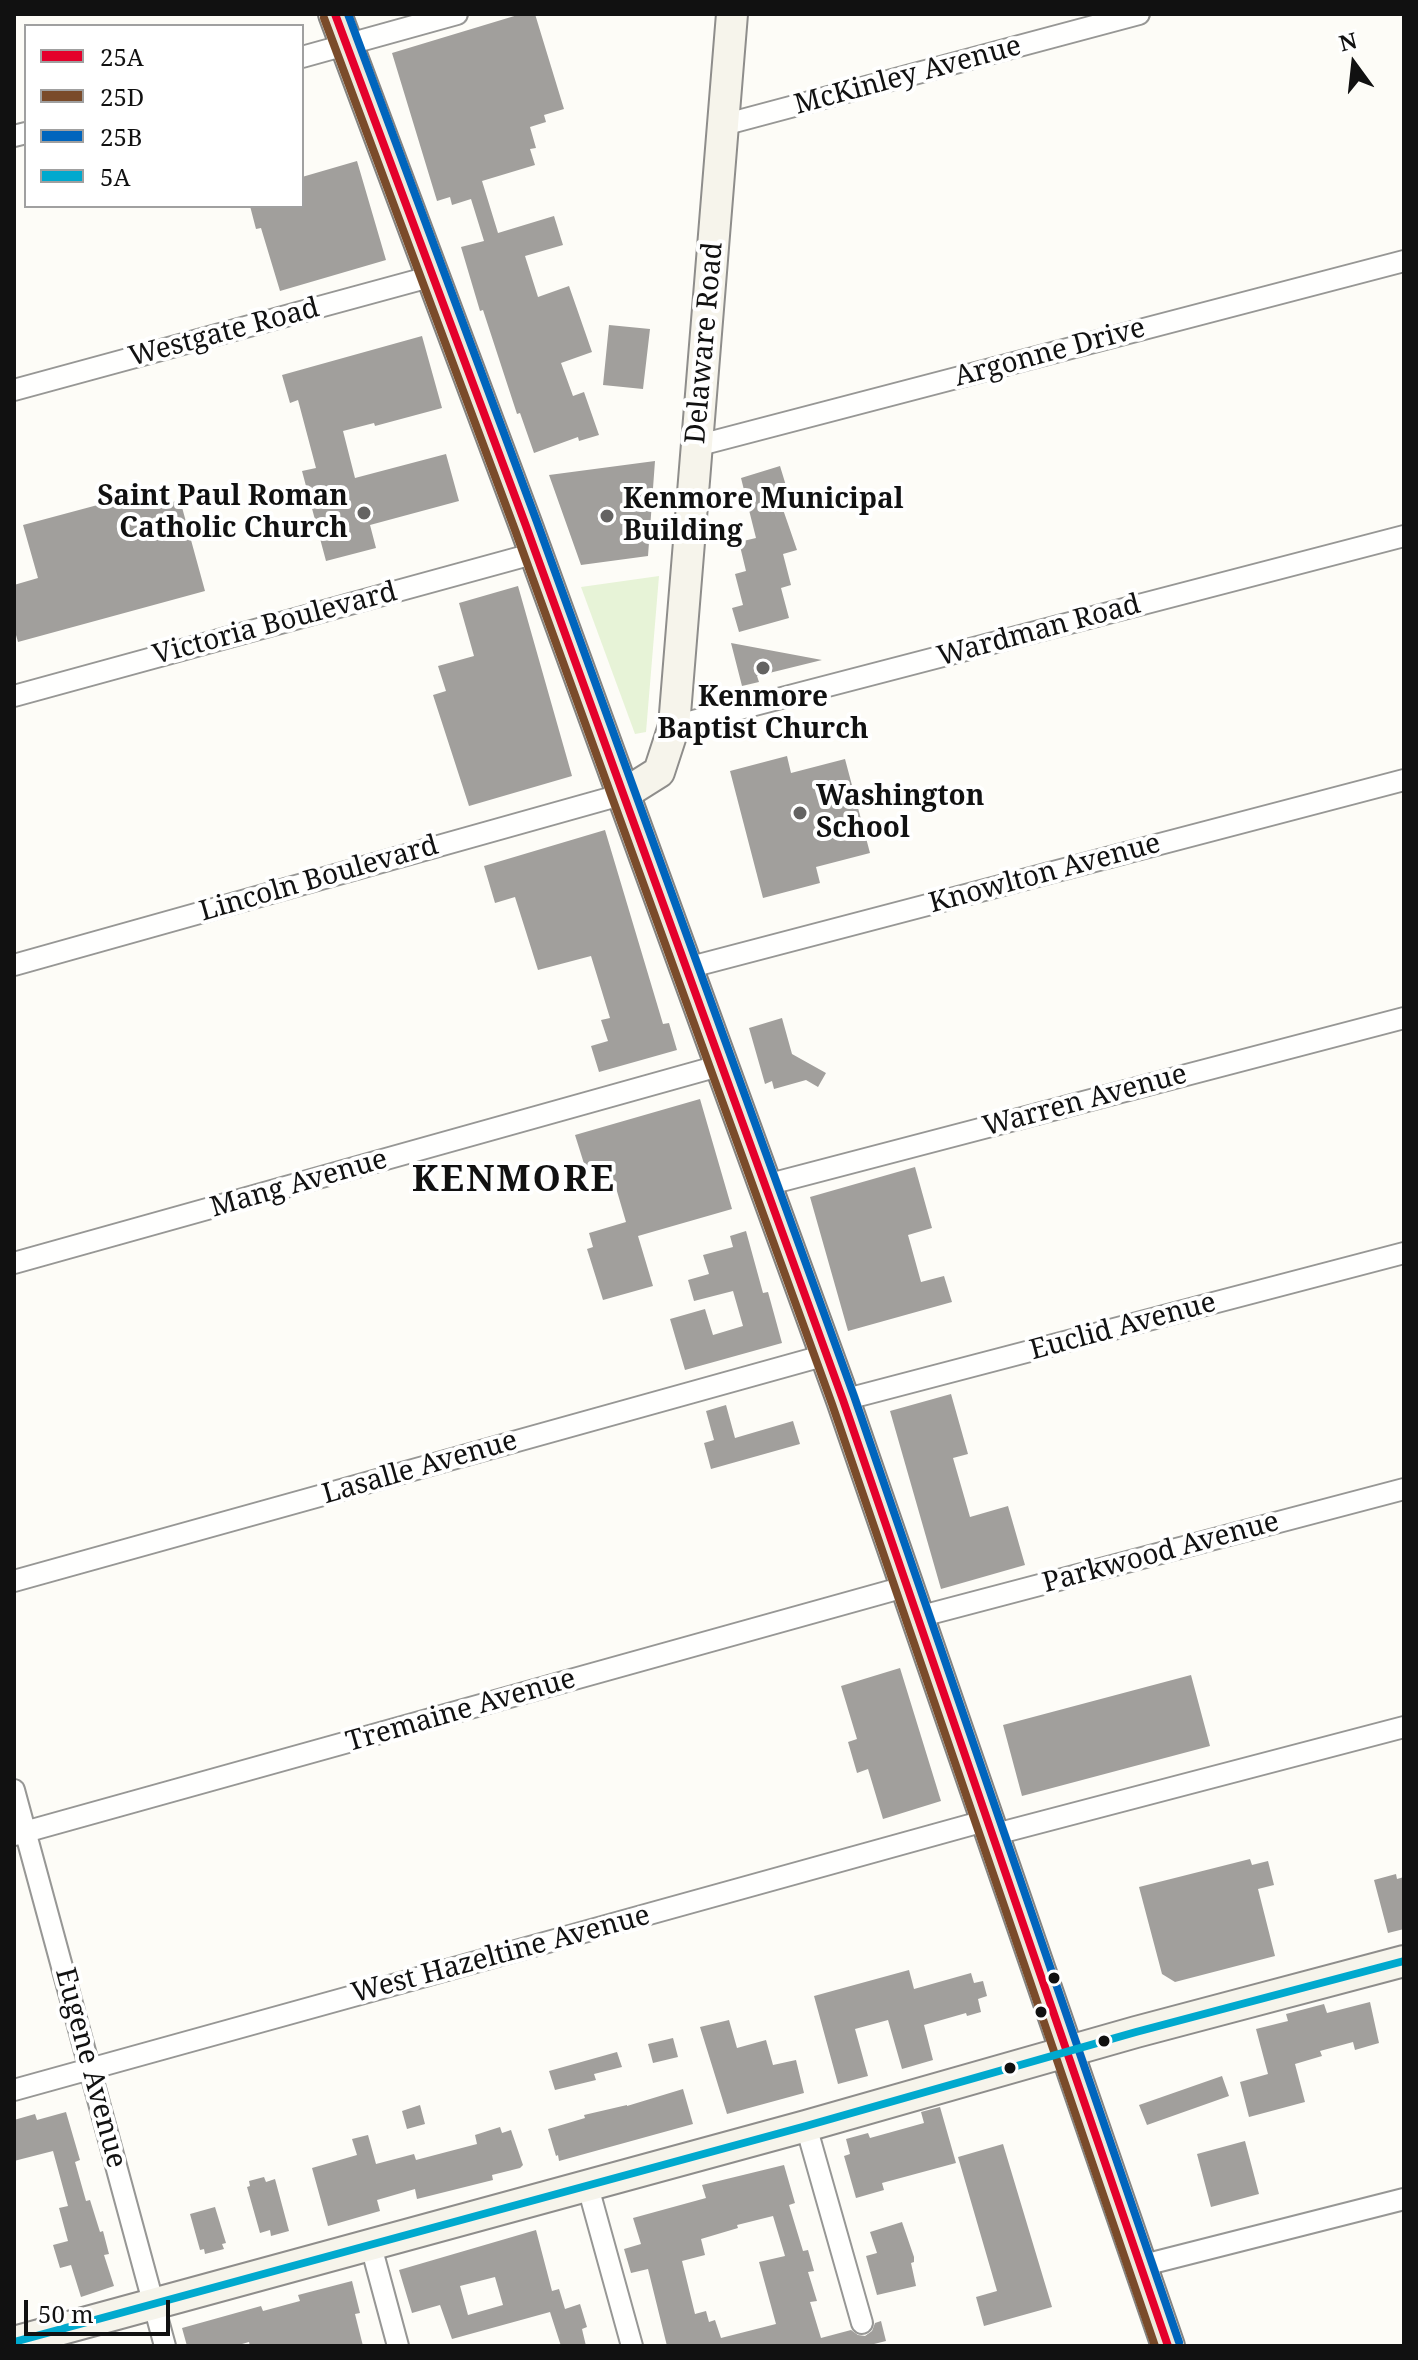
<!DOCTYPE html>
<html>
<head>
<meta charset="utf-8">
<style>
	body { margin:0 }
	#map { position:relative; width:1418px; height:2360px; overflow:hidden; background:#fdfcf7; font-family:"Noto Serif",serif }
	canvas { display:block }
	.frame { position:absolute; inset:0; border:16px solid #111; pointer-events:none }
	.legend { position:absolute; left:24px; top:24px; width:280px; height:184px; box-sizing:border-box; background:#fff; border:2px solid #a0a0a0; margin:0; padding:10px 14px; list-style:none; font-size:24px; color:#111 }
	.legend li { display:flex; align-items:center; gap:16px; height:40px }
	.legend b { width:40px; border:2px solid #a0a0a0 }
	.north { position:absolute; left:1314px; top:24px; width:80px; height:80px; -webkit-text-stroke:6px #fff; paint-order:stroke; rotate:345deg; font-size:22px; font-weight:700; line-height:32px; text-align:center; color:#111 }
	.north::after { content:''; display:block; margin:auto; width:28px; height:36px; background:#111; clip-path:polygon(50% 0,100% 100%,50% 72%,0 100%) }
	.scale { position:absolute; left:24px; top:2300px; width:146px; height:36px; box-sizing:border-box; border:4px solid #111; border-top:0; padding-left:10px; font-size:24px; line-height:28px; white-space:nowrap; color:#111; -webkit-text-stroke:6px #fff; paint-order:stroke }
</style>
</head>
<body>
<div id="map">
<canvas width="1418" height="2360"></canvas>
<div class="frame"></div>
<ul class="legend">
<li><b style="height:10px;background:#e4002b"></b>25A</li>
<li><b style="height:10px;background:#7a4b2a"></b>25D</li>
<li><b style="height:10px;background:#0065bd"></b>25B</li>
<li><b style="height:10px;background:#00a9ce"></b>5A</li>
</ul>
<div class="north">N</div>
<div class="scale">50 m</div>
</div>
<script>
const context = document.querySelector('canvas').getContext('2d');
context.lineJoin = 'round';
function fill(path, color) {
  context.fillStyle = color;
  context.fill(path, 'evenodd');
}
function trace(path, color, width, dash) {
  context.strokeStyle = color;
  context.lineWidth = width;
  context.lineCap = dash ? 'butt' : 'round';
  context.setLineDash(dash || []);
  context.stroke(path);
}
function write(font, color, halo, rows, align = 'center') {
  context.font = font + ' "Noto Serif",serif';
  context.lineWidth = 8;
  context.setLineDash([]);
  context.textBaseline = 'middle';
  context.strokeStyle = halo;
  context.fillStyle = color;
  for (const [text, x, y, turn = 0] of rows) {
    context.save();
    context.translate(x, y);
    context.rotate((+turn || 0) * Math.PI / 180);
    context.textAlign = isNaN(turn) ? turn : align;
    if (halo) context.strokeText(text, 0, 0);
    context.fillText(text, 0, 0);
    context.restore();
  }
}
fill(new Path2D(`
	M659 576 646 732 635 734 581 587Z`), '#e7f3d7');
fill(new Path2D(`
	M521 14H535L564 109 544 115 546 122 530 127 536 148 530 149 535 165 482 181 498 233 554 216 563 245 525 256 538 297 569 286 592 352 561 363 573 396 584 392 599 435 579 441 578 437 534 453 520 413 517 414 483 310 480 311 461 247 484 241 471 199 452 205 450 197 437 201 392 53Z
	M357 161 386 260 280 291 261 228 256 229 250 206H302V177Z
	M609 325 650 329 643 389 603 385Z
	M422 336 442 408 375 426 374 423 343 431 355 478 446 454 459 501 370 525 376 548 326 561 302 471 316 468 298 400 290 403 282 375Z
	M655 461 648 556 581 565 549 475Z
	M780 466 787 489 777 492 797 550 783 554 791 585 781 588 789 618 739 632 732 608 743 605 735 574 746 571 739 542 756 538 741 478Z
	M161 488 165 504 180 500 205 591 18 642 14 628V585L38 578 23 525Z
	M518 586 572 776 469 806 433 695 446 691 438 666 474 656 459 603Z
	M731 643 822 660 757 676 759 682 742 686Z
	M787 756 791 773 845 759 870 853 816 867 820 883 763 898 730 771Z
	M605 830 663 1024 669 1023 677 1050 599 1072 591 1046 608 1041 601 1020 610 1018 591 956 538 970 515 897 495 903 484 866Z
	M782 1018 792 1054 826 1073 818 1087 806 1080 774 1089 772 1081 765 1084 749 1028Z
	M700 1099 732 1209 638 1236 653 1286 603 1300 587 1249 593 1247 589 1233 626 1222 609 1164 586 1170 575 1135Z
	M915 1167 932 1228 908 1235 921 1282 944 1276 952 1302 848 1331 810 1197Z
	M746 1231 763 1293 768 1292 782 1343 685 1370 670 1319 705 1309 713 1335 743 1326 733 1291 694 1301 688 1280 709 1274 703 1255 733 1247 730 1236Z
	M951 1394 968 1454 953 1458 970 1517 1008 1506 1025 1565 941 1589 890 1411Z
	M726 1405 735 1438 793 1421 800 1444 711 1469 704 1443 714 1440 706 1411Z
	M900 1668 941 1801 883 1819 868 1769 857 1773 848 1742 857 1739 841 1686Z
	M1191 1675 1210 1746 1022 1796 1003 1725Z
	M1250 1859 1252 1865 1268 1861 1274 1885 1258 1889 1275 1956 1175 1982 1162 1974 1139 1887Z
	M1396 1874 1397 1879 1404 1877V1929L1388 1933 1374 1880Z
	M909 1970 914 1989 971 1973 974 1983 983 1981 987 1996 978 1999 981 2012 967 2016 966 2013 924 2025 933 2060 902 2069 888 2020 855 2029 868 2076 838 2084 814 1996Z
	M1370 2002 1379 2043 1355 2050 1353 2042 1320 2051 1322 2056 1295 2064 1305 2102 1249 2117 1240 2082 1268 2074 1256 2029 1288 2021 1286 2014 1324 2004 1327 2013Z
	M729 2020 737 2048 766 2040 773 2065 796 2060 804 2093 727 2114 700 2027Z
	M673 2038 678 2057 653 2063 648 2044Z
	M617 2052 622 2067 594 2074 596 2080 555 2090 549 2071Z
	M1222 2076 1229 2096 1147 2125 1139 2105Z
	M683 2089 693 2124 559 2161 558 2155 556 2156 548 2129 585 2118 584 2115 627 2105V2106Z
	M420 2105 425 2124 407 2129 402 2111Z
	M940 2107 956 2163 882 2183 884 2190 856 2198 844 2156 850 2154 846 2139 868 2133 870 2138 924 2123 921 2112Z
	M66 2112 80 2160 75 2162 86 2201 90 2200 100 2232 103 2231 109 2254 104 2255 114 2286 81 2297 71 2265 60 2268 53 2245 68 2241 59 2208 68 2206 53 2151 14 2161V2120L35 2114 37 2120Z
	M500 2127 502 2133 511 2130 523 2165 520 2168 492 2175 493 2180 417 2199 415 2189 377 2200 380 2211 328 2226 312 2168 357 2155 352 2139 368 2135 376 2164 414 2154 416 2160 477 2144 475 2135Z
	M1245 2141 1259 2194 1211 2207 1197 2154Z
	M1003 2144 1052 2307 984 2326 976 2297 997 2291 958 2157Z
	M784 2165 795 2203 789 2205 803 2251 808 2250 814 2271 808 2272 817 2301 810 2302 821 2338 851 2330 858 2335 865 2336 872 2331 875 2323 881 2321 886 2341 866 2346H667L648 2269 631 2273 624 2249 641 2244 633 2218 706 2198 702 2185ZM773 2216 785 2256 759 2262 776 2324 721 2338 715 2320 709 2322 706 2311 695 2314 682 2261 705 2255 701 2239 738 2228 737 2225Z
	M264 2177 266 2182 275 2179 289 2231 271 2236 270 2230 260 2233 247 2187 250 2186 249 2181Z
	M215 2207 226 2243 222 2244 224 2249 205 2254 204 2249 200 2250 190 2214Z
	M902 2222 914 2257V2262L911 2263 916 2286 877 2295 866 2256 877 2253 870 2232Z
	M536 2230 552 2291 559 2289 565 2309 580 2304 587 2327 582 2329 586 2346H561L550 2312 452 2339 440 2305 412 2313 399 2270ZM495 2277 503 2305 468 2315 460 2286Z
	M352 2281 360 2313 355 2314 363 2346H250L249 2342 235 2346H187L182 2328 261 2306 263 2311 300 2301 298 2295Z`), '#a19f9c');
const street = new Path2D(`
	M302 57 457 14
	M723 125 1139 14
	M14 136 26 133
	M14 390 433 276
	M696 446 1404 261
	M14 696 536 553
	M674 726 1404 536
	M14 965 624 794
	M687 968 1404 780
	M766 1185 1404 1018
	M14 1263 722 1065
	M843 1400 1404 1253
	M14 1581 826 1355
	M918 1617 1404 1489
	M14 1790 165 2346
	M14 1835 908 1586
	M992 1835 1404 1727
	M14 2090 988 1820
	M806 2126 862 2323
	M588 2187 632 2346
	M371 2246 398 2346
	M1140 2266 1404 2199`);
const secondary = new Path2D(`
	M624 794 659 772 674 726 732 14
	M14 2342 806 2126 1136 2032 1404 1961`);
const primary = new Path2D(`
	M335 14 526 526 843 1400 1168 2346`);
trace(street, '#979795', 24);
trace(secondary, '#8e8d8b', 34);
trace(primary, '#858482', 36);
trace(street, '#fffffe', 20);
trace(secondary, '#f6f4eb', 30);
trace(primary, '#ede9dc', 32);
trace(new Path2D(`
	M335 14 526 526 843 1400 1168 2346`), '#e4002b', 8);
trace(new Path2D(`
	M324 18 515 530 832 1404 1155 2346`), '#7a4b2a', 8);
trace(new Path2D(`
	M348 14 537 522 854 1396 1179 2342`), '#0065bd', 8);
trace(new Path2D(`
	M14 2342 806 2126 1136 2032 1404 1961`), '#00a9ce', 8);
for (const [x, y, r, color] of [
	[364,513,8,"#646362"],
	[607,516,8,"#646362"],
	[763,668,8,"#646362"],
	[800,813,8,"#646362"],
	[1054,1978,7,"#111"],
	[1041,2012,7,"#111"],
	[1104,2041,7,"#111"],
	[1010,2068,7,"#111"]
]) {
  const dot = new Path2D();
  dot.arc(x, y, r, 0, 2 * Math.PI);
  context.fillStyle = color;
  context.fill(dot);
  trace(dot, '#fff', 3);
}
write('28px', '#111', '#fff', [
	["McKinley Avenue",908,76,-15],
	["Westgate Road",224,333,-15],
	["Delaware Road",705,343,-85],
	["Argonne Drive",1050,353,-15],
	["Victoria Boulevard",275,624,-15],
	["Wardman Road",1039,631,-15],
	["Knowlton Avenue",1045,874,-15],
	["Lincoln Boulevard",319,879,-16],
	["Warren Avenue",1085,1101,-15],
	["Mang Avenue",299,1184,-16],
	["Euclid Avenue",1123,1327,-15],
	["Lasalle Avenue",420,1468,-16],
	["Parkwood Avenue",1161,1553,-15],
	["Tremaine Avenue",461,1711,-16],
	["West Hazeltine Avenue",501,1955,-15],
	["Eugene Avenue",90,2068,75]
]);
write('bold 28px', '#111', '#fff', [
	["Saint Paul Roman",348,497,"right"],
	["Catholic Church",348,529,"right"],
	["Kenmore Municipal",623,500],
	["Building",623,532],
	["Kenmore",763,698,"center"],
	["Baptist Church",763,730,"center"],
	["Washington",816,797],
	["School",816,829]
], 'left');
context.letterSpacing = '2px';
write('bold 36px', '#111', '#fff', [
	["KENMORE",514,1181]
]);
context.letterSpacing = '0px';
</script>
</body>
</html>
